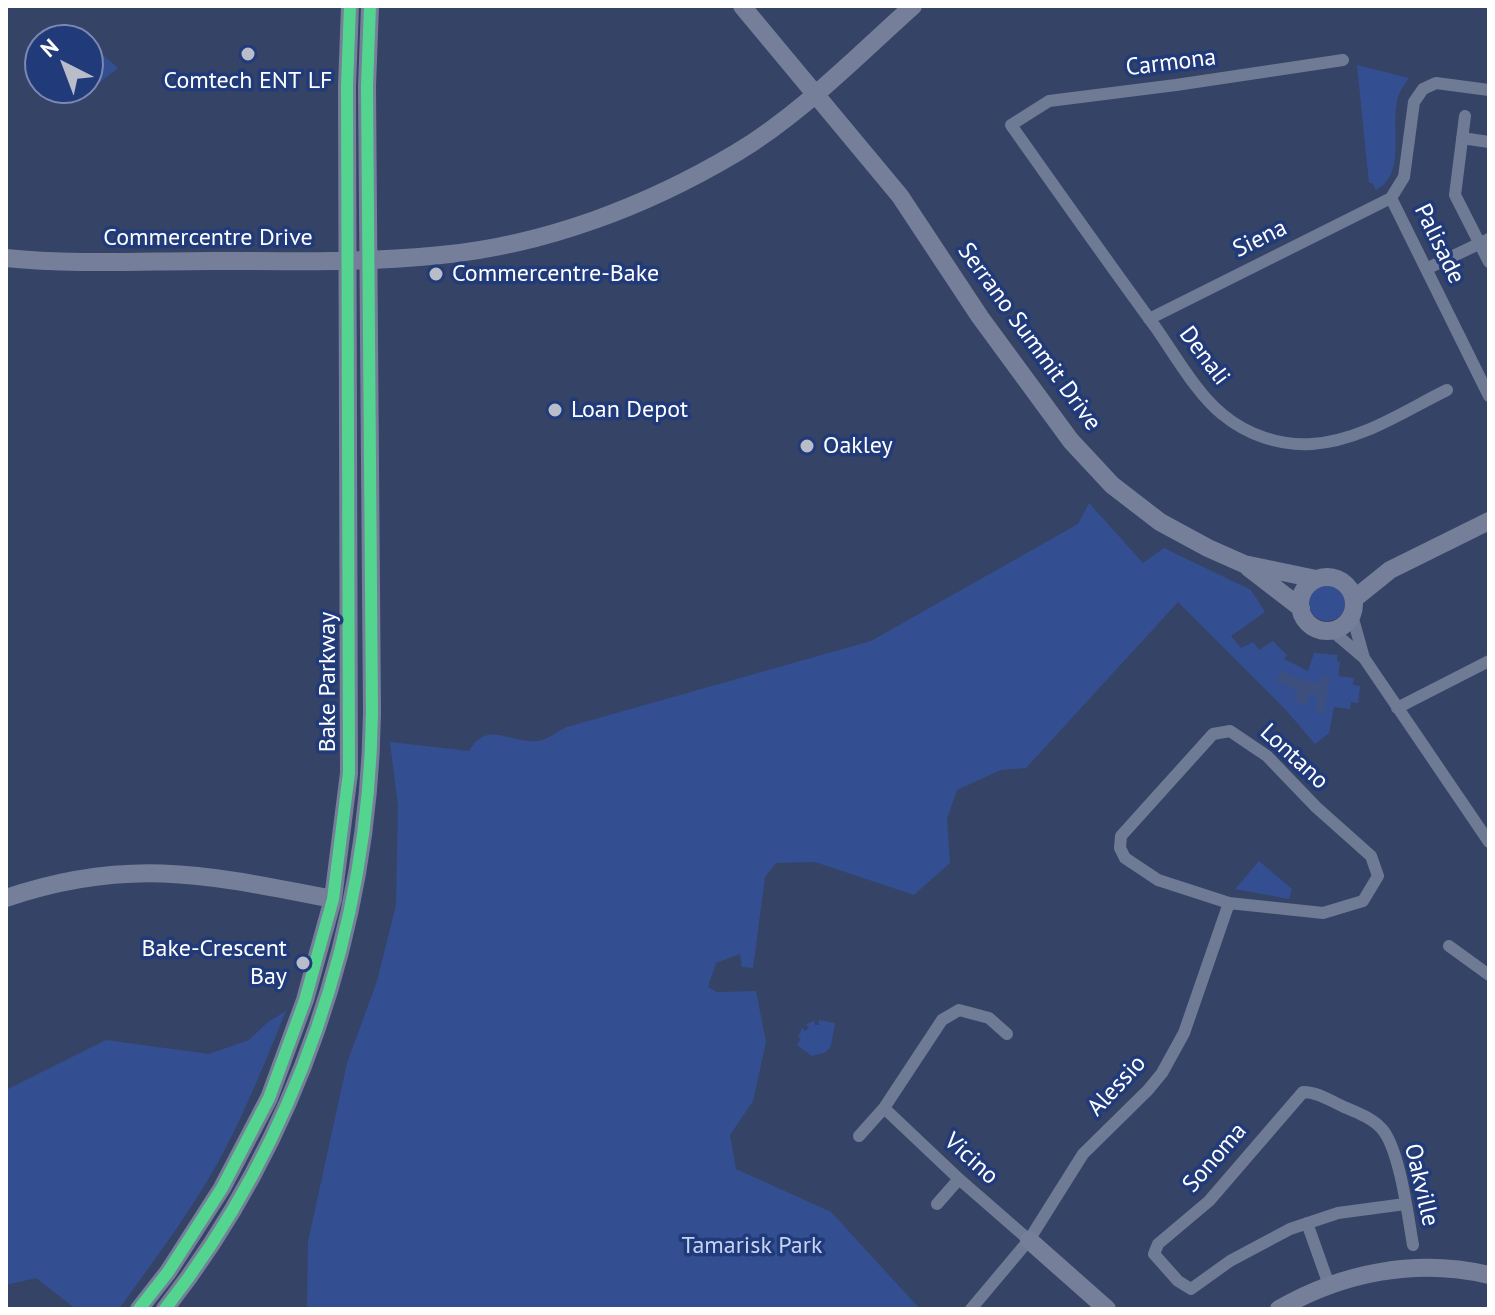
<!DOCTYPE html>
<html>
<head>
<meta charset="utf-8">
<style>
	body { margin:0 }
	#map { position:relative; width:1495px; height:1315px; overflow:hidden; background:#354366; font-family:"PT Sans",sans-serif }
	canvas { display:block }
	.frame { position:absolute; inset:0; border:8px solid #fff; pointer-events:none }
	.north { position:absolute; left:24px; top:24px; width:80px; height:80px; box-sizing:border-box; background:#213a7a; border:2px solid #7a89af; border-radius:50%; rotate:318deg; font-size:22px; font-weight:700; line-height:32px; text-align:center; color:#fff }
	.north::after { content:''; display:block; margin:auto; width:28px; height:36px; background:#b8bdc9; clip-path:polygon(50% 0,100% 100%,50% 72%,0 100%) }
</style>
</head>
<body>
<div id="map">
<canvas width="1495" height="1315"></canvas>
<div class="frame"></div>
<div class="north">N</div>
</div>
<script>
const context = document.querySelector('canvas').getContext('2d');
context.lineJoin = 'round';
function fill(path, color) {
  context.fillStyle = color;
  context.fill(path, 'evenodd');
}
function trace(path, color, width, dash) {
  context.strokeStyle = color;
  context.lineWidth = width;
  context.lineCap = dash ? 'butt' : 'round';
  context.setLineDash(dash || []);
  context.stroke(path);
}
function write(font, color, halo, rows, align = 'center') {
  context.font = font + ' "PT Sans",sans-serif';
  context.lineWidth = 7;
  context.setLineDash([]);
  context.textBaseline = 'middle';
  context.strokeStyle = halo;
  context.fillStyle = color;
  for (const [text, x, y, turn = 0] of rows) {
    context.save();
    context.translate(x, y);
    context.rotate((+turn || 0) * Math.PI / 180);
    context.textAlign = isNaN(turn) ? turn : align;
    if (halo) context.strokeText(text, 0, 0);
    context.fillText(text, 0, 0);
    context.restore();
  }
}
fill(new Path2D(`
	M103 55 118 68 96 85 88 76V71Z
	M1357 65 1409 78C1404 85 1399 91 1397 101 1391 130 1406 175 1376 190L1372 183H1369Z
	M1089 503 1143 563 1164 548 1251 590 1265 612 1231 636 1241 648 1253 642 1259 650 1273 641 1287 655 1284 659 1308 671 1314 653 1337 655V661L1340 662 1338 676 1354 678 1353 685 1360 686 1358 703 1351 702 1350 709 1334 707 1329 733 1315 744 1286 710 1178 602 1026 768 1001 770 957 790 947 819 950 863 914 895 815 862 776 863 765 877 753 968 742 967 740 954 716 963 708 987 717 992 756 991 766 1042 753 1101 730 1135 736 1169 831 1212 920 1309H307L308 1242 347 1063 377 981 396 905 398 806 390 742 469 751C488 719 509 744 538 741 547 740 558 731 567 727L871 641 1078 524Z
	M1309 603a18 18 0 1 1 36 0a18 18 0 1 1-36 0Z
	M1259 861 1292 889 1289 899 1235 889Z
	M286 1011C263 1067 240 1125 209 1178 182 1223 150 1266 119 1309H76L36 1278 6 1285V1090L106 1040 209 1054 249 1040 268 1022Z
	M819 1020 835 1023 831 1046 826 1052 812 1056 797 1045 801 1038 798 1037 802 1028 805 1031 809 1028 806 1024 814 1021 815 1025H819Z`), '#344f91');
fill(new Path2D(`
	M1282 671 1302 680 1320 683 1322 675 1330 676 1324 714 1316 713 1318 695 1309 694 1307 705 1294 701 1298 691 1276 680Z`), '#3d4f7e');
trace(new Path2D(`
	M1343 60 1176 85 1049 101 1011 125C1059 193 1107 261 1156 328 1175 355 1197 394 1222 414 1247 435 1280 446 1312 444 1361 441 1404 411 1447 390
	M1465 116 1455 195 1489 262
	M1462 138 1489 142
	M1391 198 1489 396
	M1391 198 1404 177 1414 102 1423 89 1436 83 1489 90
	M1426 269 1489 239
	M1149 319 1391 198
	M1352 615 1364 658
	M1331 630 1364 658 1489 842
	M1397 708 1489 661
	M1230 731 1267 756 1316 807 1371 856 1378 876 1363 901 1323 913 1229 903 1158 880 1125 858 1120 848 1121 836 1213 734Z
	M1449 946 1489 975
	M884 1108 959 1179 1029 1240
	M859 1136 884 1108 942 1020 959 1010 989 1018 1007 1034
	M937 1204 959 1179
	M1405 1204 1338 1213 1290 1229 1230 1261 1191 1289 1178 1281 1154 1254 1158 1244 1209 1201 1303 1092C1318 1092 1331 1101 1344 1107 1358 1113 1372 1118 1382 1129 1400 1150 1408 1217 1413 1245
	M1307 1223 1329 1285
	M971 1309 1029 1240 1083 1154 1148 1090 1162 1073 1184 1033 1229 903`), '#6f7a95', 12);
trace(new Path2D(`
	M742 6 900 196 980 317 1071 441 1112 485 1160 522 1208 548 1244 564 1316 579
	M6 258C74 265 143 261 212 261 288 261 365 263 441 255 545 245 647 206 736 153 801 114 857 56 913 6
	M1249 568 1301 608
	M1300 604a27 27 0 1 1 54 0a27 27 0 1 1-54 0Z
	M1354 599 1390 570 1489 521
	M6 898C129 856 210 875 333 899
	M1029 1240 1107 1309
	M139 1309 168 1272 222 1188 269 1098 305 1000 333 899 349 773 347 86 350 6
	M165 1309C297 1140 369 928 372 713L367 86 370 6
	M1279 1309C1343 1272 1417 1258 1489 1275`), '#767f99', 18);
trace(new Path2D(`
	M139 1309 168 1272 222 1188 269 1098 305 1000 333 899 349 773 347 86 350 6
	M165 1309C297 1140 369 928 372 713L367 86 370 6`), '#53d58f', 12);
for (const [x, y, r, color] of [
	[248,54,8,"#b8bdc9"],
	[436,274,8,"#b8bdc9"],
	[555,410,8,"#b8bdc9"],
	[807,446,8,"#b8bdc9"],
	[303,963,8,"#b8bdc9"]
]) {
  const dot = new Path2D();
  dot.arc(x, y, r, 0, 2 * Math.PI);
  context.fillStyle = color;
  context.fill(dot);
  trace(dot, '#213a7a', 3);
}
write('24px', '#fff', '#213a7a', [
	["Carmona",1171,63,-7],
	["Commercentre Drive",208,238],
	["Siena",1260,239,-26],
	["Palisade",1439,244,64],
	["Serrano Summit Drive",1029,337,54],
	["Denali",1204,356,53],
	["Bake Parkway",328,682,-90],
	["Lontano",1294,757,43],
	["Alessio",1117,1086,-47],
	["Sonoma",1215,1158,-49],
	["Vicino",971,1159,42],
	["Oakville",1421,1185,77]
]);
write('24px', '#fff', '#213a7a', [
	["Comtech ENT LF",248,81,"center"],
	["Commercentre-Bake",452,274],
	["Loan Depot",571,410],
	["Oakley",823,446],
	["Bake-Crescent",287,949,"right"],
	["Bay",287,977,"right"]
], 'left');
write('24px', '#c6d4f4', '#213a7a', [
	["Tamarisk Park",752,1246]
]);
</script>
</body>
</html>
